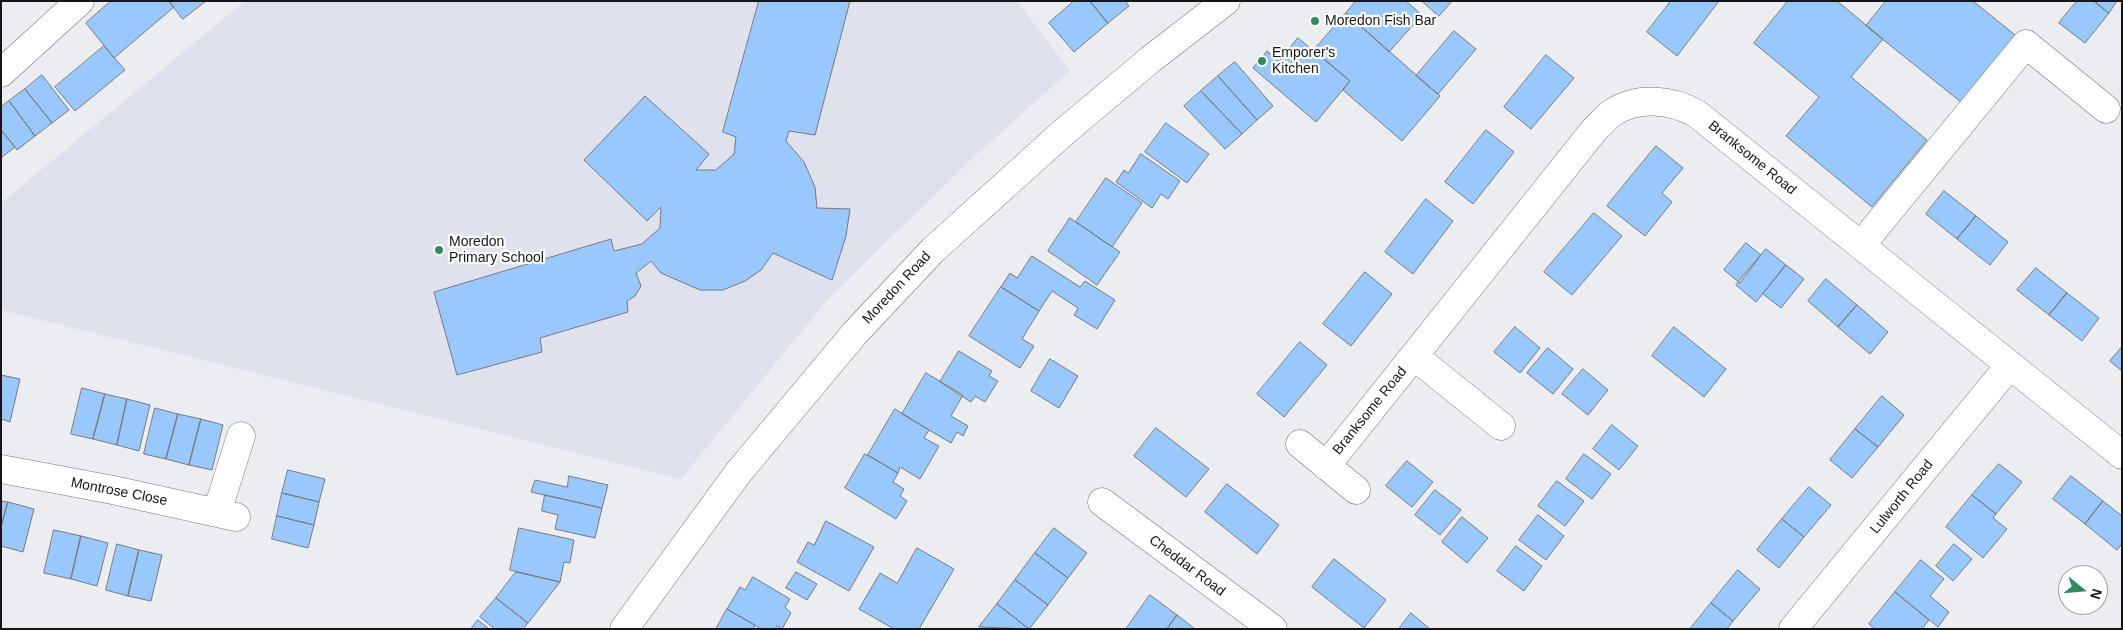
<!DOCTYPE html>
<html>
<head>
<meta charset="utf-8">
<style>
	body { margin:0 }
	#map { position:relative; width:2123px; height:630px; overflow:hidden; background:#ecedf1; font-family:Helvetica,sans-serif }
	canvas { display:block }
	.frame { position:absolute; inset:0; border:2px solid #151617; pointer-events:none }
	.north { position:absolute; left:2058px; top:565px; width:50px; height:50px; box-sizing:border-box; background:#fff; border:1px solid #a1a2a2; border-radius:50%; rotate:107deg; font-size:14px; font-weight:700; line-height:20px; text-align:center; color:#151617 }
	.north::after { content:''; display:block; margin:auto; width:18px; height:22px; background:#308b61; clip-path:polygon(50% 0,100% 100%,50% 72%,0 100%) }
</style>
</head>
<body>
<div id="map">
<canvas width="2123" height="630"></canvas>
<div class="frame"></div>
<div class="north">N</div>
</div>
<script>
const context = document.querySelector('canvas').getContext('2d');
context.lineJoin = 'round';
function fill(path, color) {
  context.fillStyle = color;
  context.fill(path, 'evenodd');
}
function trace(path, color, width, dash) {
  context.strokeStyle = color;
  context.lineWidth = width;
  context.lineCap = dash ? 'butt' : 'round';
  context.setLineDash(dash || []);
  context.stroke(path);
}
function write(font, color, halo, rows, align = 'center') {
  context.font = font + ' Helvetica,sans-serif';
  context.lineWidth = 4.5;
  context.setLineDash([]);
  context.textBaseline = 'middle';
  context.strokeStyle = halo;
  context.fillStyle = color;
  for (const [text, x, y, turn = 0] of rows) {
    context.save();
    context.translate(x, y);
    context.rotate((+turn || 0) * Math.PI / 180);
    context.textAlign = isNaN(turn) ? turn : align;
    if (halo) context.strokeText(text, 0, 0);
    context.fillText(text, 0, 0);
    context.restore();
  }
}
fill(new Path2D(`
	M245 1H1017L1070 71 976 155 829 298 681 479 1 310V203Z`), '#dfe1ed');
const building = new Path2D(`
	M111 1H169L174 7 114 58 86 23Z
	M169 1H206L183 19Z
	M759 1H850L815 135 789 131 786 141 804 162 815 187 817 208 850 209 846 236 832 280 773 253 761 270 745 281 723 290H700L661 273 651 261 636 273 641 286 635 296 627 301 628 312 540 338 542 352 457 375 434 292 611 239 614 251 642 244 660 228 661 207 647 221 584 160 645 96 709 154 696 170H716L734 154 736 137 723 132Z
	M1074 1H1090L1108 23 1074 52 1049 23Z
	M1090 1H1125L1129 6 1108 23Z
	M1356 1H1406L1422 15 1389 52 1346 13Z
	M1422 1H1452L1439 16Z
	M1671 1H1719L1677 56 1647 32Z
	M1788 1H1837L1883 39 1851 77 1927 140 1872 207 1786 136 1819 97 1754 43Z
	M1886 1H1973L2020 39 1966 106 1866 26Z
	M2077 1H2094L2109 13 2085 43 2059 23Z
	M2094 1H2117L2109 13Z
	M1346 13 1440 96 1402 141 1343 90 1350 81 1314 50Z
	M1454 31 1476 49 1438 94 1416 76Z
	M1298 38 1350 81 1316 122 1253 68 1267 51 1279 61Z
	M104 46 125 70 75 111 55 87Z
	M1546 55 1574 78 1531 129 1504 107Z
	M1235 62 1273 106 1257 120 1218 76Z
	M42 75 69 110 52 123 25 89Z
	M1218 76 1257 120 1242 134 1201 91Z
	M25 89 52 123 35 136 9 101Z
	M1201 91 1242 134 1225 149 1184 106Z
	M9 101 35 136 17 150 1 130V107Z
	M1166 123 1209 154 1187 183 1145 152Z
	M1 130 15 147 1 158Z
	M1486 130 1514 152 1473 204 1445 182Z
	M1656 146 1683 168 1662 193 1672 202 1645 236 1607 206Z
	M1141 154 1180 181 1168 199 1161 194 1152 208 1116 182 1124 170 1128 173Z
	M1106 178 1142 203 1112 247 1076 222Z
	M1944 191 1976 216 1957 239 1926 214Z
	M1426 199 1453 221 1413 274 1385 252Z
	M1594 213 1622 236 1572 295 1544 272Z
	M1976 216 2008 242 1990 265 1957 239Z
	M1070 218 1120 252 1097 285 1048 251Z
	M1746 243 1761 255 1740 283 1724 270Z
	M1766 249 1786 265 1756 302 1736 285Z
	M1032 256 1080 287 1085 281 1115 300 1097 329 1074 315 1078 308 1052 291 1039 311 1001 287 1010 273 1017 278Z
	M1786 265 1804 279 1781 308 1763 294Z
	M2036 268 2067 293 2049 315 2017 290Z
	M1365 272 1392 294 1351 346 1323 324Z
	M1826 279 1857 305 1838 327 1808 301Z
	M1001 287 1039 311 1022 339 1034 346 1020 368 969 336Z
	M2067 293 2099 318 2082 341 2049 315Z
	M1857 305 1888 332 1870 354 1838 327Z
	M1515 327 1540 348 1520 373 1494 352Z
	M1674 327 1726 369 1704 397 1652 356Z
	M1300 342 1327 365 1284 417 1257 394Z
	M2122 347V371L2110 361Z
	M1548 348 1573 369 1553 394 1527 373Z
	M959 351 992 371 989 376 998 381 985 402 975 396 971 402 940 382Z
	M1050 359 1078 376 1059 408 1031 391Z
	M1583 369 1608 390 1588 415 1562 394Z
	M926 373 963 395 951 416 968 426 963 436 957 432 951 443 902 414Z
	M1 375 20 379 10 422 1 419Z
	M82 388 105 394 93 439 71 434Z
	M105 394 127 399 117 445 93 439Z
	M1882 396 1904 415 1878 447 1855 429Z
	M127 399 150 405 139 451 117 445Z
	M155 408 178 414 166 459 144 454Z
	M895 409 929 430 924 438 939 446 920 479 900 467 898 473 868 455Z
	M178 414 201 419 189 465 166 459Z
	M201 419 223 425 212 470 189 465Z
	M1612 425 1638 446 1619 470 1593 449Z
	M1156 428 1209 469 1186 497 1134 456Z
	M1855 429 1878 447 1852 478 1830 460Z
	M865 454 898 473 893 482 904 489 900 496 907 501 896 519 845 488Z
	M1584 454 1611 474 1592 499 1566 479Z
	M1407 461 1433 482 1412 507 1386 486Z
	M1999 464 2022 482 1996 514 1972 495Z
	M288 470 325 479 319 502 282 493Z
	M569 476 608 485 602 508 531 492 535 480 567 487Z
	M2071 476 2103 501 2085 524 2053 499Z
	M1557 481 1584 501 1565 526 1538 506Z
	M1227 484 1279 525 1257 554 1205 512Z
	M1809 487 1831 505 1804 537 1782 519Z
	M1435 490 1461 510 1440 535 1415 515Z
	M282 493 319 502 314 525 277 516Z
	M545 495 602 508 595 538 555 529 558 515 542 511Z
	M1972 495 1996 514 1993 518 2007 529 1983 558 1946 527Z
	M1 501 8 502 1 527Z
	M2103 501 2122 516V544L2117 550 2085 524Z
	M8 502 34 509 23 552 1 546V527Z
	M1538 515 1564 536 1546 560 1519 540Z
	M277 516 314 525 308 548 272 539Z
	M1462 517 1488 538 1467 563 1442 542Z
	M1782 519 1804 537 1779 568 1757 550Z
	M826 521 874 547 849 591 797 562 808 542 814 545Z
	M519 528 574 540 570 563 564 562 560 582 510 570Z
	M1054 528 1087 553 1068 578 1035 553Z
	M54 530 81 536 71 579 44 573Z
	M81 536 108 543 97 586 71 579Z
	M117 544 139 550 128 596 106 590Z
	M1954 544 1972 559 1953 581 1936 566Z
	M1516 546 1542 566 1524 591 1497 571Z
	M917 548 954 569 919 629H894L859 609 880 573 897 583Z
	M139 550 162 555 151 601 128 596Z
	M1035 553 1068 578 1048 605 1015 580Z
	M1334 559 1386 600 1364 628 1312 587Z
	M1921 560 1944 579 1930 596 1949 612 1938 627 1895 592Z
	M1738 570 1760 589 1733 621 1711 603Z
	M516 572 560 582 528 623 496 598Z
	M796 572 817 584 807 600 786 588Z
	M753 577 790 599 785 607 791 613 782 629 777 626 775 629H761L727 609 740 587 745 590Z
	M1015 580 1048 605 1029 629 997 604Z
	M1895 592 1929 620 1922 629H1875L1869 624Z
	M1150 595 1177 615 1167 629H1126Z
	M496 598 528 623 523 629H495L480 617Z
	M1711 603 1733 621 1727 629H1690Z
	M997 604 1029 629 979 627Z
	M727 609 755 625 753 629H716Z
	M1411 613 1430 629H1399Z
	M1177 615 1195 629H1167Z
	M478 620 489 629H471Z`);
fill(building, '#99c8fe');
trace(building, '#787a7e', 1);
const minor = new Path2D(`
	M1 73 80 1
	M1861 245 2026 44 2106 109
	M1414 356 1501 426
	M1300 444 1356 490
	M1326 466 1595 129C1601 124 1606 117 1612 113 1637 96 1671 99 1697 114L2122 455
	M1 469 113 490 236 517
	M1102 502 1273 629
	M217 512 241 436
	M624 629 738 473 855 333 933 250 1065 131 1151 59 1226 1
	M1793 629 2010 365`);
trace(minor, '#737478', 29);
trace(minor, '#fff', 28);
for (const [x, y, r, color] of [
	[1315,21,5,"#308b61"],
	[1262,61,5,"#308b61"],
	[439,250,5,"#308b61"]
]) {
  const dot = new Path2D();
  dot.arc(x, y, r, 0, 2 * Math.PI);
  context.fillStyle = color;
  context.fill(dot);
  trace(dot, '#fff', 2);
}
write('14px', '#151617', '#fff', [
	["Moredon Fish Bar",1325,21],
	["Emporer's",1272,53],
	["Kitchen",1272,69],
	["Moredon",449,242],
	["Primary School",449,258]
], 'left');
write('14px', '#151617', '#fff', [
	["Branksome Road",1752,158,39],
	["Moredon Road",897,288,-47],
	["Branksome Road",1370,411,-51],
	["Montrose Close",119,492,11],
	["Lulworth Road",1902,497,-51],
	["Cheddar Road",1187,566,37]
]);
</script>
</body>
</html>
